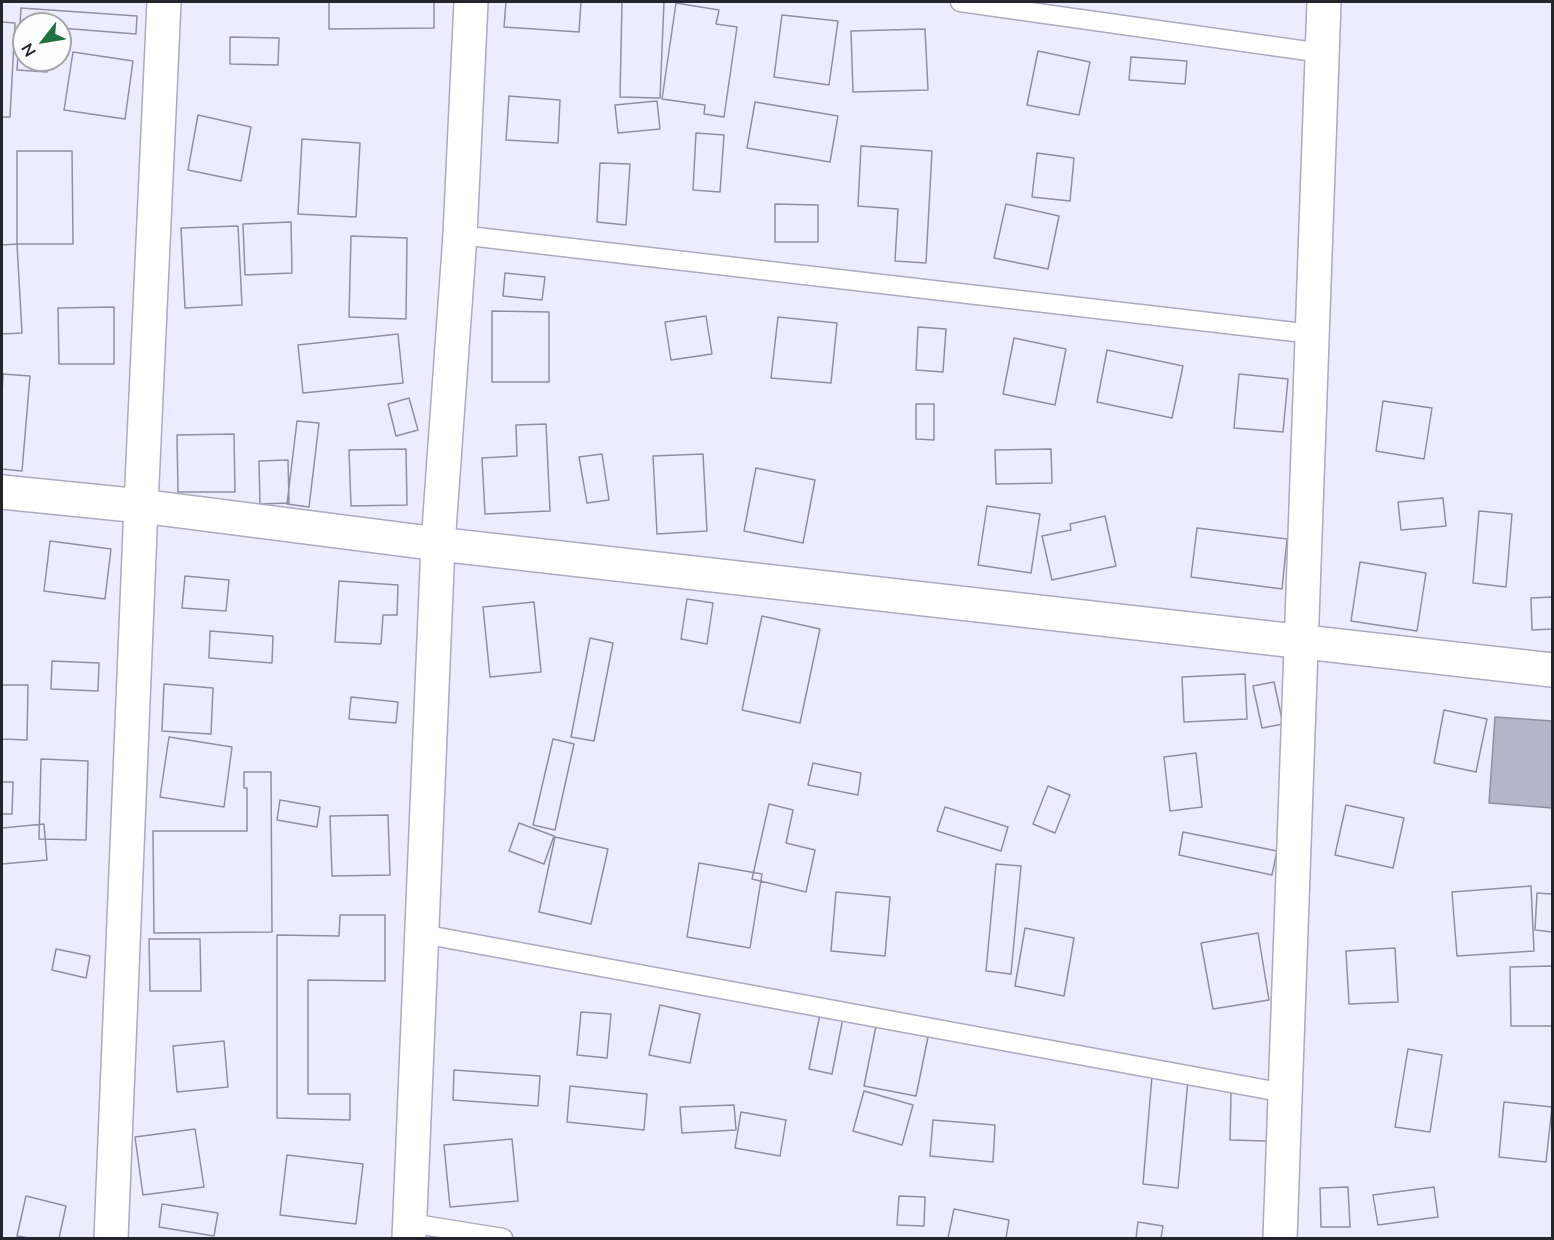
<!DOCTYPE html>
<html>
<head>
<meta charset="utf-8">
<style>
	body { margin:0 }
	#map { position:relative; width:1554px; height:1240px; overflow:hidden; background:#edecff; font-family:Mulish,sans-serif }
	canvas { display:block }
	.frame { position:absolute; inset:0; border:3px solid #24242c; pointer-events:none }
	.north { position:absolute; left:12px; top:12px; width:60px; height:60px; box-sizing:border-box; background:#fcfcfc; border:2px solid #a6a6a9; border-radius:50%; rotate:239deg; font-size:16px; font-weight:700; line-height:24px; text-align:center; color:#24242c }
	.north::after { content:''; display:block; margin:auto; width:21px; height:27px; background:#1d7143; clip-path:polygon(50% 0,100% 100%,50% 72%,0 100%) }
</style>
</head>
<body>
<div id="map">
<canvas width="1554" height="1240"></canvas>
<div class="frame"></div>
<div class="north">N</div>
</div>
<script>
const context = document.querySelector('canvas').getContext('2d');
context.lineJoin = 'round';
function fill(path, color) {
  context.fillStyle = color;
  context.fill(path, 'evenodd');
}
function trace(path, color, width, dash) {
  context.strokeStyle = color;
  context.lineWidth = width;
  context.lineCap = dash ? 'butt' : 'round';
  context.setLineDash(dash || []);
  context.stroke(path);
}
const building = new Path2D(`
	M329 2H434V28L329 29Z
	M329 2H434V28L329 29Z
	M506 2H581L579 32 504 27Z
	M506 2H581L579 32 504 27Z
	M622 2H664L660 98 620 97Z
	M622 2H664L660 98 620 97Z
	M676 3 719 10 716 24 737 27 724 117 704 114 705 105 662 99Z
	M676 3 719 10 716 24 737 27 724 117 704 114 705 105 662 99Z
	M21 8 137 16 136 34 60 28V24H24V60H48L47 72 17 70Z
	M21 8 137 16 136 34 60 28V24H24V60H48L47 72 17 70Z
	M782 15 838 21 829 85 774 77Z
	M782 15 838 21 829 85 774 77Z
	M2 22 15 23 10 117H2Z
	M2 22 15 23 10 117H2Z
	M925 29 928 90 853 92 851 31Z
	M925 29 928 90 853 92 851 31Z
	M230 37 279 38 278 65 230 64Z
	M230 37 279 38 278 65 230 64Z
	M1038 51 1090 62 1079 115 1027 105Z
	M1038 51 1090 62 1079 115 1027 105Z
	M73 52 133 61 125 119 64 110Z
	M73 52 133 61 125 119 64 110Z
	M1131 57 1187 61 1185 84 1129 80Z
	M1131 57 1187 61 1185 84 1129 80Z
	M509 96 560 100 558 143 506 140Z
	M509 96 560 100 558 143 506 140Z
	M657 101 660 129 618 133 615 105Z
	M657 101 660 129 618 133 615 105Z
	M755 102 838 116 830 162 747 148Z
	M755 102 838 116 830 162 747 148Z
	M198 115 251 127 241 181 188 170Z
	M198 115 251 127 241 181 188 170Z
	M696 133 724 135 720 192 693 190Z
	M696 133 724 135 720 192 693 190Z
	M302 139 360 143 356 217 298 214Z
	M302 139 360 143 356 217 298 214Z
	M861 146 932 151 926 263 895 261 898 209 858 206Z
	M861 146 932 151 926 263 895 261 898 209 858 206Z
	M17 151H72L73 244H17Z
	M17 151H72L73 244H17Z
	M1037 153 1074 158 1070 201 1032 197Z
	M1037 153 1074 158 1070 201 1032 197Z
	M600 163 630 164 626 225 597 222Z
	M600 163 630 164 626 225 597 222Z
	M775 204 818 205V242H775Z
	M775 204 818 205V242H775Z
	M1006 204 1059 216 1048 269 994 258Z
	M1006 204 1059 216 1048 269 994 258Z
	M291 222 292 273 245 275 243 224Z
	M291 222 292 273 245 275 243 224Z
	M238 226 242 305 185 308 181 228Z
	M238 226 242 305 185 308 181 228Z
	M351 236 407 238 406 319 349 317Z
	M351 236 407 238 406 319 349 317Z
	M17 244 22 333 2 334V245Z
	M17 244 22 333 2 334V245Z
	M505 273 545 277 542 300 503 296Z
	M505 273 545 277 542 300 503 296Z
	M114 307V364H59L58 308Z
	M114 307V364H59L58 308Z
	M492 311 549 312V382H492Z
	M492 311 549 312V382H492Z
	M706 316 712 354 671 360 665 322Z
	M706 316 712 354 671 360 665 322Z
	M778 317 837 323 831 383 771 378Z
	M778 317 837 323 831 383 771 378Z
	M918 327 946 329 943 372 916 370Z
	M918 327 946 329 943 372 916 370Z
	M398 334 403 383 303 393 298 345Z
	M398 334 403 383 303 393 298 345Z
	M1014 338 1066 349 1055 405 1003 394Z
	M1014 338 1066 349 1055 405 1003 394Z
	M1107 350 1183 366 1172 418 1097 402Z
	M1107 350 1183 366 1172 418 1097 402Z
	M3 374 30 376 22 471 2 469V395Z
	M3 374 30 376 22 471 2 469V395Z
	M1239 374 1288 379 1283 432 1234 428Z
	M1239 374 1288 379 1283 432 1234 428Z
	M409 398 418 430 396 436 388 404Z
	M409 398 418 430 396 436 388 404Z
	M1383 401 1432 408 1424 459 1376 451Z
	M1383 401 1432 408 1424 459 1376 451Z
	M916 404H934V440L916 439Z
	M916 404H934V440L916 439Z
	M297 421 319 423 309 507 287 504Z
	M297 421 319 423 309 507 287 504Z
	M546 424 550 511 485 514 482 458 517 456 516 425Z
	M546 424 550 511 485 514 482 458 517 456 516 425Z
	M234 434 235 492H178L177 435Z
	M234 434 235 492H178L177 435Z
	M406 449 407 505 351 506 349 450Z
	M406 449 407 505 351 506 349 450Z
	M1051 449 1052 483 996 484 995 450Z
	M1051 449 1052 483 996 484 995 450Z
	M602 454 609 500 587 503 579 457Z
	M602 454 609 500 587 503 579 457Z
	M703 454 707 531 657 534 653 456Z
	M703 454 707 531 657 534 653 456Z
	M288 460 289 503 260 504 259 461Z
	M288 460 289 503 260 504 259 461Z
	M756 468 815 480 803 543 744 531Z
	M756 468 815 480 803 543 744 531Z
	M1443 498 1446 526 1401 530 1398 502Z
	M1443 498 1446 526 1401 530 1398 502Z
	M987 506 1040 514 1031 573 978 565Z
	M987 506 1040 514 1031 573 978 565Z
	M1479 511 1512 514 1506 587 1473 583Z
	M1479 511 1512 514 1506 587 1473 583Z
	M1105 516 1116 566 1052 580 1042 536 1071 530 1070 524Z
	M1105 516 1116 566 1052 580 1042 536 1071 530 1070 524Z
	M1197 528 1287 539 1282 589 1191 577Z
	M1197 528 1287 539 1282 589 1191 577Z
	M50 541 111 549 105 599 44 591Z
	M50 541 111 549 105 599 44 591Z
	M1360 562 1426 573 1417 631 1351 621Z
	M1360 562 1426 573 1417 631 1351 621Z
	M185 576 229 580 226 611 182 608Z
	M185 576 229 580 226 611 182 608Z
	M339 581 398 585 397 615H383L381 644 335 642Z
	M339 581 398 585 397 615H383L381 644 335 642Z
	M1552 597V629L1532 630 1531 598Z
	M1552 597V629L1532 630 1531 598Z
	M687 599 713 603 707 644 681 639Z
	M687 599 713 603 707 644 681 639Z
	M534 602 541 672 490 677 483 607Z
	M534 602 541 672 490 677 483 607Z
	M762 616 820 629 800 723 742 710Z
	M762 616 820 629 800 723 742 710Z
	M210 631 273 636 272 663 209 658Z
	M210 631 273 636 272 663 209 658Z
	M590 638 613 643 594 741 571 737Z
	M590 638 613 643 594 741 571 737Z
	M52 661 99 663 98 691 51 689Z
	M52 661 99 663 98 691 51 689Z
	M1245 674 1247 719 1184 722 1182 677Z
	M1245 674 1247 719 1184 722 1182 677Z
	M1274 682 1283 724 1262 728 1253 686Z
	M1274 682 1283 724 1262 728 1253 686Z
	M164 684 213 688 211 734 162 731Z
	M164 684 213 688 211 734 162 731Z
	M2 685H28L27 740 2 739Z
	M2 685H28L27 740 2 739Z
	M351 697 398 702 396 723 349 719Z
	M351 697 398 702 396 723 349 719Z
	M1444 710 1487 719 1476 772 1434 763Z
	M1444 710 1487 719 1476 772 1434 763Z
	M1495 717 1552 721V808L1489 803Z
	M169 737 232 747 224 807 160 797Z
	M169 737 232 747 224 807 160 797Z
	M553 739 574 744 555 830 533 825Z
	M553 739 574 744 555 830 533 825Z
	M1196 753 1202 807 1170 811 1164 757Z
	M1196 753 1202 807 1170 811 1164 757Z
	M41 759 88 761 86 840 39 839Z
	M41 759 88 761 86 840 39 839Z
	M813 763 861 773 858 795 808 785Z
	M813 763 861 773 858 795 808 785Z
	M244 772H271L272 932 154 933 153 831H247V788H244Z
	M244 772H271L272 932 154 933 153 831H247V788H244Z
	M2 782H13L12 814H2Z
	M2 782H13L12 814H2Z
	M1048 786 1070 795 1055 833 1033 824Z
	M1048 786 1070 795 1055 833 1033 824Z
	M280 800 320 807 317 827 277 820Z
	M280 800 320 807 317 827 277 820Z
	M769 804 793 810 786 843 815 850 806 892 752 879Z
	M769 804 793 810 786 843 815 850 806 892 752 879Z
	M1346 805 1404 818 1393 868 1335 855Z
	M1346 805 1404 818 1393 868 1335 855Z
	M945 807 1008 827 1001 851 937 831Z
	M945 807 1008 827 1001 851 937 831Z
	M388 815 390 875 332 876 330 816Z
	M388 815 390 875 332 876 330 816Z
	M519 823 554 836 544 864 509 851Z
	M519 823 554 836 544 864 509 851Z
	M44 824 47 860 2 864V828Z
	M44 824 47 860 2 864V828Z
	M1183 832 1277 851 1272 875 1179 855Z
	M1183 832 1277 851 1272 875 1179 855Z
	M555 837 608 849 591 924 539 912Z
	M555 837 608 849 591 924 539 912Z
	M699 863 762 874 750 948 687 937Z
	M699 863 762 874 750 948 687 937Z
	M996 864 1021 866 1011 974 986 971Z
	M996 864 1021 866 1011 974 986 971Z
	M1531 886 1534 951 1457 956 1452 892Z
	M1531 886 1534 951 1457 956 1452 892Z
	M836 892 890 897 885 956 831 951Z
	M836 892 890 897 885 956 831 951Z
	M1537 893 1552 894V932L1535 930Z
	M1537 893 1552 894V932L1535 930Z
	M340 915H385V981L308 980V1094H350V1120L277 1118V935L339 936Z
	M340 915H385V981L308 980V1094H350V1120L277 1118V935L339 936Z
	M1025 928 1074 938 1064 996 1015 986Z
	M1025 928 1074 938 1064 996 1015 986Z
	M1258 933 1269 1000 1213 1009 1201 943Z
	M1258 933 1269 1000 1213 1009 1201 943Z
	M149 939H200L201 991H150Z
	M149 939H200L201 991H150Z
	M1395 948 1398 1002 1349 1004 1346 951Z
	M1395 948 1398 1002 1349 1004 1346 951Z
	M56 949 90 956 86 978 52 970Z
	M56 949 90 956 86 978 52 970Z
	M1552 966V1026H1511L1510 967Z
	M1552 966V1026H1511L1510 967Z
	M660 1005 700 1014 690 1063 649 1055Z
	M660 1005 700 1014 690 1063 649 1055Z
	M581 1012 611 1014 607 1058 577 1055Z
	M581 1012 611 1014 607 1058 577 1055Z
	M820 1014 843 1018 832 1074 809 1069Z
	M820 1014 843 1018 832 1074 809 1069Z
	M876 1026 928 1037 916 1096 864 1086Z
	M876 1026 928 1037 916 1096 864 1086Z
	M224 1041 228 1087 177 1092 173 1046Z
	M224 1041 228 1087 177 1092 173 1046Z
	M1408 1049 1442 1055 1430 1132 1395 1127Z
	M1408 1049 1442 1055 1430 1132 1395 1127Z
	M454 1070 540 1076 538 1106 453 1100Z
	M454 1070 540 1076 538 1106 453 1100Z
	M1152 1076 1188 1080 1178 1188 1143 1184Z
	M1152 1076 1188 1080 1178 1188 1143 1184Z
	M570 1086 647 1094 644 1130 567 1122Z
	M570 1086 647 1094 644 1130 567 1122Z
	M864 1091 913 1105 902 1145 853 1131Z
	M864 1091 913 1105 902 1145 853 1131Z
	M1231 1091 1268 1092 1267 1141 1230 1140Z
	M1231 1091 1268 1092 1267 1141 1230 1140Z
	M1504 1102 1552 1107 1546 1162 1499 1157Z
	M1504 1102 1552 1107 1546 1162 1499 1157Z
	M734 1105 736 1130 682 1133 680 1107Z
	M734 1105 736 1130 682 1133 680 1107Z
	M741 1112 786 1120 780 1156 735 1148Z
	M741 1112 786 1120 780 1156 735 1148Z
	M933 1120 995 1125 993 1162 930 1156Z
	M933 1120 995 1125 993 1162 930 1156Z
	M195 1129 204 1187 143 1195 135 1137Z
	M195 1129 204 1187 143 1195 135 1137Z
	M512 1139 518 1201 450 1207 444 1145Z
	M512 1139 518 1201 450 1207 444 1145Z
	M287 1155 363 1164 356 1224 280 1215Z
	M287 1155 363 1164 356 1224 280 1215Z
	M1348 1187 1350 1227H1321L1320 1188Z
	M1348 1187 1350 1227H1321L1320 1188Z
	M1434 1187 1438 1217 1378 1225 1373 1195Z
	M1434 1187 1438 1217 1378 1225 1373 1195Z
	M26 1196 66 1206 59 1238H29L17 1236Z
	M26 1196 66 1206 59 1238H29L17 1236Z
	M899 1196 925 1197 924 1226 897 1225Z
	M899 1196 925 1197 924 1226 897 1225Z
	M162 1204 218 1213 214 1236 159 1227Z
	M162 1204 218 1213 214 1236 159 1227Z
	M954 1209 1009 1220 1006 1238H948Z
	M954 1209 1009 1220 1006 1238H948Z
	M1138 1222 1163 1226 1161 1238H1136Z
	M1138 1222 1163 1226 1161 1238H1136Z`);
fill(building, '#b5b4ca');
trace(building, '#908ea3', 1.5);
const service = new Path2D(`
	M960 2 1322 53
	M460 235 1312 334
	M422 934 1285 1093
	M410 1223 503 1238`);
const minor = new Path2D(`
	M2 492 141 506 438 544 1552 670
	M111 1238 141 506 164 2
	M409 1238 438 544 460 235 471 2
	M1280 1238 1324 2`);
trace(service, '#abaac0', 21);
trace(minor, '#abaac0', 36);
trace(service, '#fff', 18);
trace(minor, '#fff', 33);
</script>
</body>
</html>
